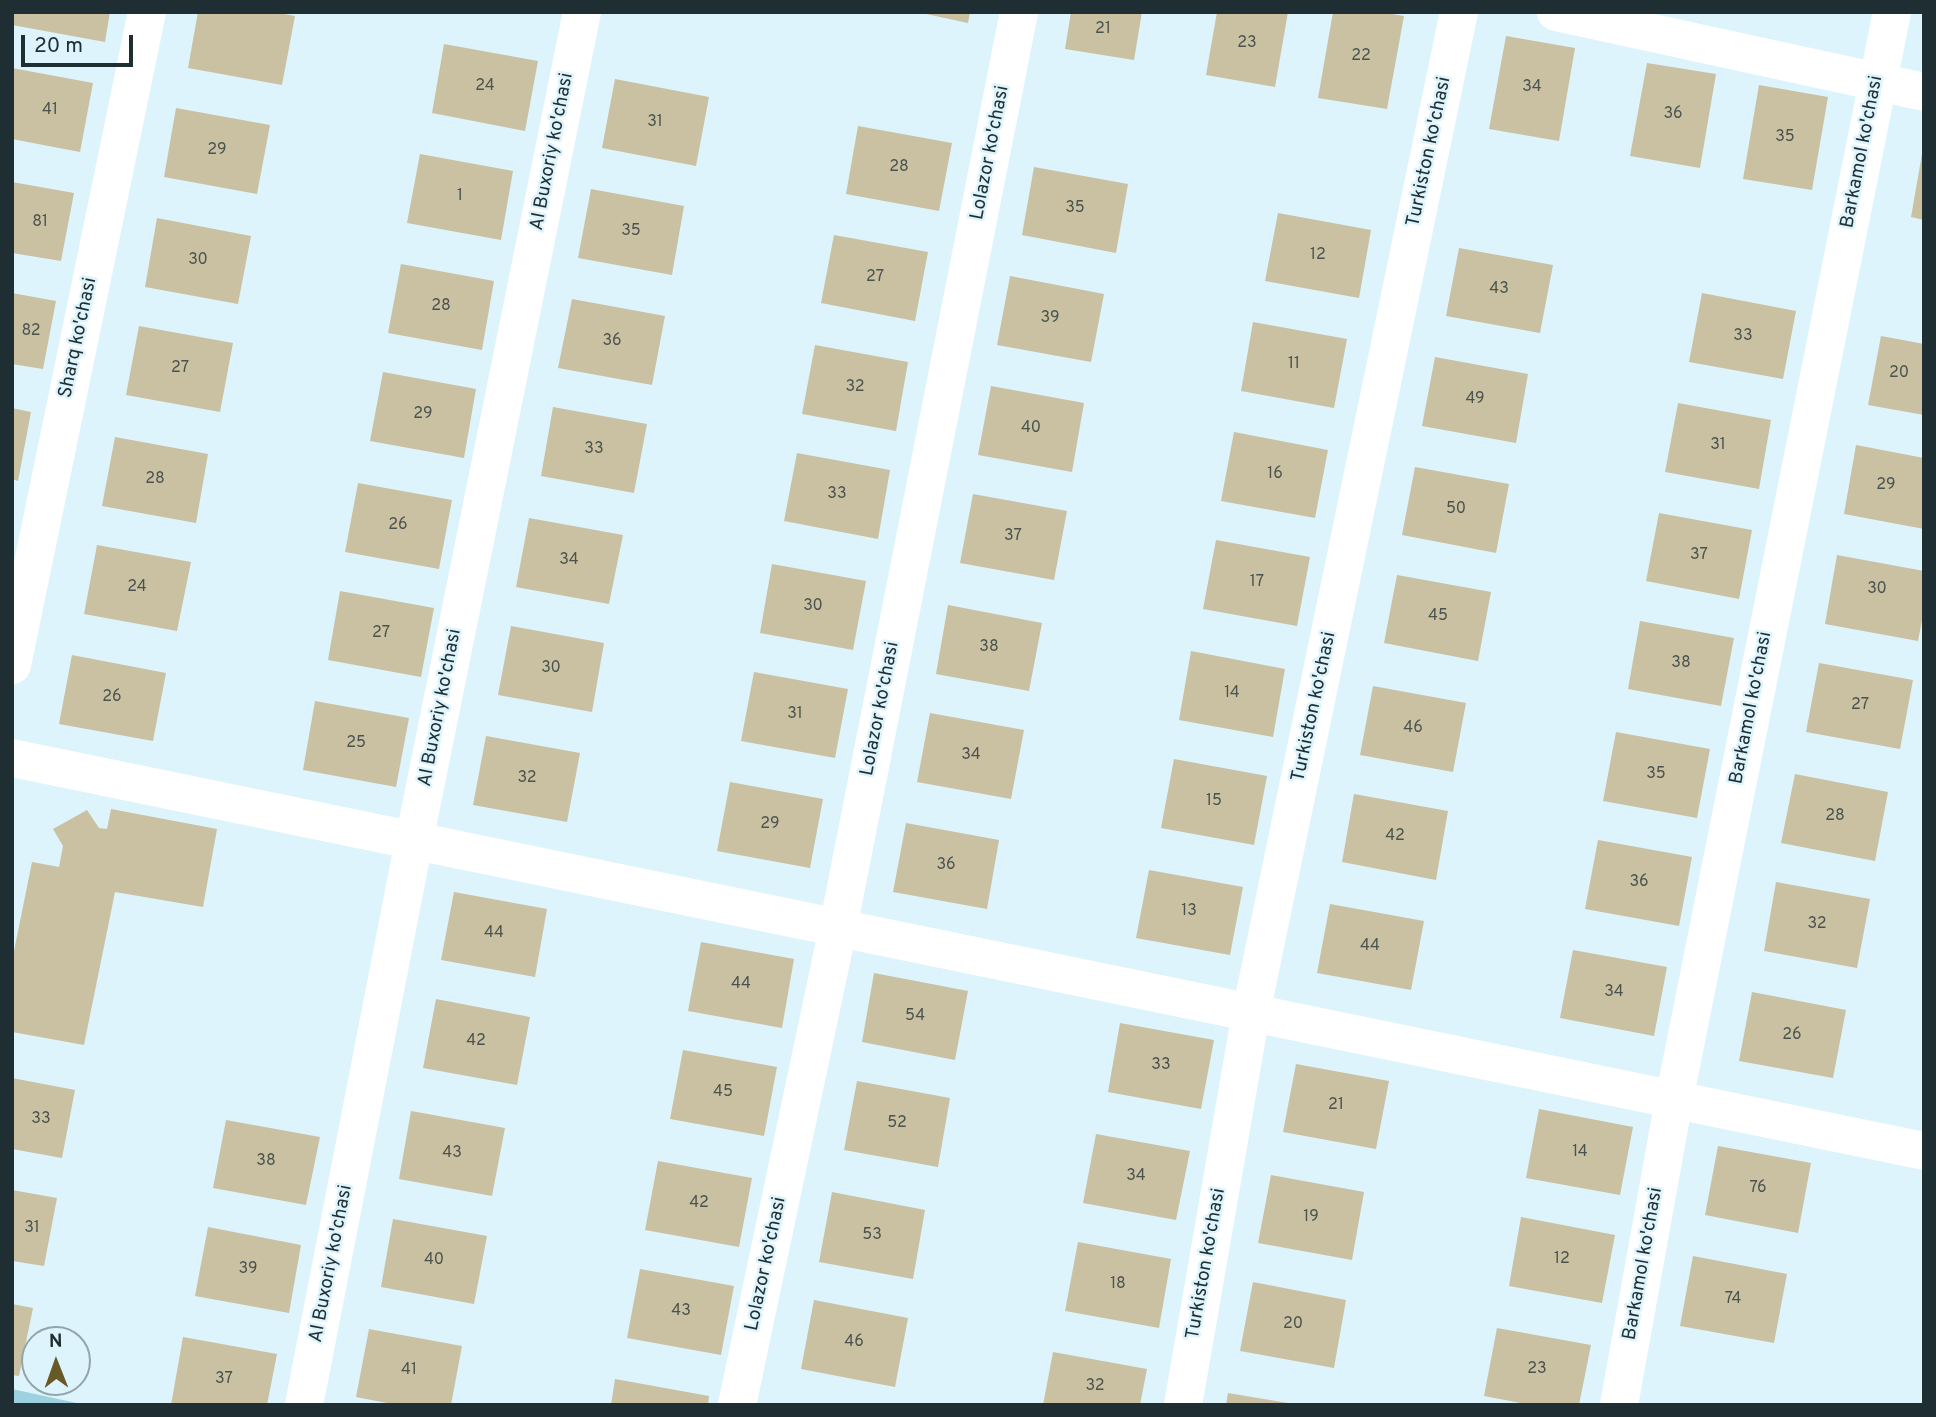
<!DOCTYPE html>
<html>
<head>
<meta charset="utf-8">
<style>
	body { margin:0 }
	#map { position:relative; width:1936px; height:1417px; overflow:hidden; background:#ddf4fc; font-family:Overpass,sans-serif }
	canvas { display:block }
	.frame { position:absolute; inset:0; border:14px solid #1f2e32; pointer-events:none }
	.north { position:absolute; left:21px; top:1326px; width:70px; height:70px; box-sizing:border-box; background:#ddf4fc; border:2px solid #91a5ab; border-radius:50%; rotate:359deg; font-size:19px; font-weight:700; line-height:28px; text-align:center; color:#1f2e32 }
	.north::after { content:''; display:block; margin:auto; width:24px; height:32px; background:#685a27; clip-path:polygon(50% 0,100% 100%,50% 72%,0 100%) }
	.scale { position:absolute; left:21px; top:35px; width:112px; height:32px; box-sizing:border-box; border:4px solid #1f2e32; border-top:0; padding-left:9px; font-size:21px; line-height:24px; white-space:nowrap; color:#1f2e32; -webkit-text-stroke:5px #ddf4fc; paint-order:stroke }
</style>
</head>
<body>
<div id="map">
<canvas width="1936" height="1417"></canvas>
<div class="frame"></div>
<div class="north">N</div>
<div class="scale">20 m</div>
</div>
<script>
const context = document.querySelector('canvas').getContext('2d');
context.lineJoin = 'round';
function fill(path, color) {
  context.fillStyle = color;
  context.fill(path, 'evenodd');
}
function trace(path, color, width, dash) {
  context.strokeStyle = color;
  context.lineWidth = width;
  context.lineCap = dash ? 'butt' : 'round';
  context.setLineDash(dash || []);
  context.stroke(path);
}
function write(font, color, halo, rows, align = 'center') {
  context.font = font + ' Overpass,sans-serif';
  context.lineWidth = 5;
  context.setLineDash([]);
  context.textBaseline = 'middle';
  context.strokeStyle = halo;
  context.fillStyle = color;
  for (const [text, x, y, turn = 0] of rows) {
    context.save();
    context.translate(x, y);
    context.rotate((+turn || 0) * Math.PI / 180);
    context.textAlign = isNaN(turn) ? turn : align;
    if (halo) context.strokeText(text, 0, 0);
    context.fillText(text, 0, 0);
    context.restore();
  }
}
fill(new Path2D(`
	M12 1389 86 1405H12Z`), '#9ed1e0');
fill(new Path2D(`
	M13 12H110L105 42 12 25Z
	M198 12H274L295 16 282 85 188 68Z
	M917 12H970L968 23Z
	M1071 12H1142L1134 60 1065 49Z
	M1217 12H1288L1275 87 1206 75Z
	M1333 12H1380L1404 16 1387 109 1318 98Z
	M1506 36 1575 48 1559 141 1489 129Z
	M444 44 538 61 525 131 432 113Z
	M1647 63 1716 74 1700 168 1630 156Z
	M12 68 93 83 80 152 12 139Z
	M615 79 709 97 696 166 602 148Z
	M1759 85 1828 97 1812 190 1743 179Z
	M176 108 270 125 257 194 164 177Z
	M858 126 952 143 939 211 846 194Z
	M420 154 513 171 501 240 407 223Z
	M1922 154H1924V220L1911 217Z
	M1034 167 1128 184 1116 253 1022 235Z
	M12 182 74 193 61 261 12 253Z
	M591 189 684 206 672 275 578 258Z
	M1278 213 1371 230 1359 298 1265 281Z
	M157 218 251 236 238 304 145 287Z
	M834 235 928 252 915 321 821 303Z
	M1459 248 1553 265 1540 333 1446 316Z
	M401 264 494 281 482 350 388 333Z
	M1010 276 1104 294 1091 362 997 345Z
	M12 293 56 301 43 369 12 364Z
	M1702 293 1796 311 1783 379 1689 362Z
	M572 299 665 316 652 385 558 368Z
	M1253 322 1347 339 1334 408 1241 391Z
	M139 326 233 343 220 412 126 395Z
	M1881 336 1924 344V415L1868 405Z
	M815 345 908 362 896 431 802 414Z
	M1435 357 1528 374 1516 443 1422 426Z
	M383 372 476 389 464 458 370 441Z
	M991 386 1084 403 1072 472 978 455Z
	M1678 403 1771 420 1759 489 1665 472Z
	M553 407 647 424 634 493 541 476Z
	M12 408 31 412 18 481 12 479Z
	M1234 432 1328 450 1315 518 1221 501Z
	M115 437 208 454 196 523 102 506Z
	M1856 445 1924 458V529L1844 514Z
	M797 453 890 470 878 539 784 521Z
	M1415 467 1509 484 1496 553 1402 535Z
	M358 483 452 500 439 569 345 552Z
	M973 494 1067 511 1054 580 960 563Z
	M1659 513 1752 530 1739 599 1646 581Z
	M529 518 623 535 609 604 516 587Z
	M1216 540 1310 557 1297 626 1203 609Z
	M97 545 191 562 177 631 84 614Z
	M1837 555 1924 571V610L1918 641 1825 624Z
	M772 564 866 581 853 650 760 633Z
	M1397 575 1491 592 1478 661 1384 643Z
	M340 591 434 608 421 677 328 660Z
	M948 605 1042 623 1029 691 936 674Z
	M1640 621 1734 638 1721 706 1628 689Z
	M511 626 604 643 592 712 498 695Z
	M1191 651 1285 669 1273 737 1179 720Z
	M72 655 166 673 153 741 59 724Z
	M1819 663 1913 680 1900 749 1806 732Z
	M754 672 848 689 835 758 741 741Z
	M1373 686 1466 703 1453 772 1360 755Z
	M315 701 409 718 396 787 303 770Z
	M930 713 1024 730 1011 799 917 782Z
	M1616 732 1710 749 1697 818 1603 801Z
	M486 736 580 753 567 822 473 805Z
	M1174 759 1267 776 1254 845 1161 828Z
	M1795 774 1888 792 1875 861 1781 843Z
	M730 782 823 799 810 868 717 851Z
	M1354 794 1448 811 1436 880 1342 862Z
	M111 809 217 829 203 907 115 892 84 1045 12 1032V961L32 862 59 867 63 846 53 829 87 810 99 828 107 829Z
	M906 823 999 840 987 909 893 892Z
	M1598 840 1692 857 1679 926 1585 909Z
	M1149 870 1243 887 1230 955 1136 938Z
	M1776 882 1870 899 1857 968 1764 951Z
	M454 892 547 909 535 977 441 960Z
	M1330 904 1424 921 1411 990 1317 973Z
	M701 942 794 959 782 1028 688 1011Z
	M1573 950 1667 967 1654 1036 1560 1018Z
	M874 973 968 991 955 1060 862 1042Z
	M1752 992 1846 1010 1833 1078 1739 1061Z
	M436 999 530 1017 517 1085 423 1068Z
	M1120 1023 1214 1040 1201 1109 1108 1092Z
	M683 1050 777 1067 764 1136 670 1119Z
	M1296 1064 1389 1081 1376 1149 1283 1132Z
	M12 1078 75 1090 62 1158 12 1149Z
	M857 1081 950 1098 938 1167 844 1150Z
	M1539 1109 1633 1127 1620 1195 1526 1178Z
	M411 1111 505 1128 492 1196 399 1179Z
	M226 1120 320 1137 306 1205 213 1188Z
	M1096 1134 1190 1151 1176 1220 1083 1203Z
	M1718 1146 1811 1163 1798 1233 1705 1215Z
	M658 1161 752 1178 739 1247 645 1230Z
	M1271 1175 1364 1192 1352 1260 1258 1243Z
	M12 1190 57 1198 44 1266 12 1261Z
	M832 1192 925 1210 913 1279 819 1262Z
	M1521 1217 1615 1235 1602 1303 1509 1286Z
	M393 1219 487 1236 474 1304 381 1287Z
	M208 1227 301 1245 289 1313 195 1296Z
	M1078 1242 1171 1259 1159 1328 1065 1311Z
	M1693 1256 1787 1274 1774 1343 1680 1326Z
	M640 1269 734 1286 721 1355 627 1338Z
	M1253 1282 1346 1300 1334 1368 1240 1351Z
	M814 1300 908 1318 895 1387 801 1369Z
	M12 1304 33 1308 19 1376 12 1375Z
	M1497 1328 1591 1345 1579 1405H1531L1484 1396Z
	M369 1329 462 1346 451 1405H397L356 1397Z
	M183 1337 277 1354 267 1405H171Z
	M1053 1352 1147 1369 1140 1405H1043Z
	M615 1379 709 1396 708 1405H611Z
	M1228 1393 1288 1403 1287 1405H1226Z`), '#cac1a2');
trace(new Path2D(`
	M1556 12 1924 92
	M12 665 147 12
	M12 758 1924 1151
	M304 1405 414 841 582 12
	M737 1405 838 928 1019 12
	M1183 1405 1251 1013 1459 12
	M1619 1405 1674 1100 1892 12`), '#fff', 38);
write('16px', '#4a534e', null, [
	["21",1103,30],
	["23",1247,44],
	["22",1361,57],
	["24",485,87],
	["34",1532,88],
	["41",50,111],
	["36",1673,115],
	["31",655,123],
	["35",1785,138],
	["29",217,151],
	["28",899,168],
	["1",460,197],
	["35",1075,209],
	["81",40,223],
	["35",631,232],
	["12",1318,256],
	["30",198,261],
	["27",875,278],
	["43",1499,290],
	["28",441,307],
	["39",1050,319],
	["82",31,332],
	["33",1743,337],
	["36",612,342],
	["11",1294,365],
	["27",180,369],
	["20",1899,374],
	["32",855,388],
	["49",1475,400],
	["29",423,415],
	["40",1031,429],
	["31",1718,446],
	["33",594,450],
	["16",1275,475],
	["28",155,480],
	["29",1886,486],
	["33",837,495],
	["50",1456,510],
	["26",398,526],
	["37",1013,537],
	["37",1699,556],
	["34",569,561],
	["17",1257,583],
	["24",137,588],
	["30",1877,590],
	["30",813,607],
	["45",1438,617],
	["27",381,634],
	["38",989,648],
	["38",1681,664],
	["30",551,669],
	["14",1232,694],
	["26",112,698],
	["27",1860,706],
	["31",795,715],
	["46",1413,729],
	["25",356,744],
	["34",971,756],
	["35",1656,775],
	["32",527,779],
	["15",1214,802],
	["28",1835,817],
	["29",770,825],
	["42",1395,837],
	["36",946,866],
	["36",1639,883],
	["13",1189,912],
	["32",1817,925],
	["44",494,934],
	["44",1370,947],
	["44",741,985],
	["34",1614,993],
	["54",915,1017],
	["26",1792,1036],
	["42",476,1042],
	["33",1161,1066],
	["45",723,1093],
	["21",1336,1106],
	["33",41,1120],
	["52",897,1124],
	["14",1580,1153],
	["43",452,1154],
	["38",266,1162],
	["34",1136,1177],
	["76",1758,1189],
	["42",699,1204],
	["19",1311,1218],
	["31",32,1229],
	["53",872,1236],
	["12",1562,1260],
	["40",434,1261],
	["39",248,1270],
	["18",1118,1285],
	["74",1733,1300],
	["43",681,1312],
	["20",1293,1325],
	["46",854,1343],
	["23",1537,1370],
	["41",409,1371],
	["37",224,1380],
	["32",1095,1387]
]);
write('19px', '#1f2e32', '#ddf4fc', [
	["Al Buxoriy ko'chasi",553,152,-79],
	["Turkiston ko'chasi",1430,152,-78],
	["Barkamol ko'chasi",1863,152,-79],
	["Lolazor ko'chasi",991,153,-79],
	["Sharq ko'chasi",79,338,-78],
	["Turkiston ko'chasi",1315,707,-78],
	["Al Buxoriy ko'chasi",441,708,-79],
	["Barkamol ko'chasi",1752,708,-79],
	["Lolazor ko'chasi",881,709,-79],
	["Al Buxoriy ko'chasi",332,1264,-79],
	["Lolazor ko'chasi",767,1264,-78],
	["Turkiston ko'chasi",1207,1264,-80],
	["Barkamol ko'chasi",1644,1264,-80]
]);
</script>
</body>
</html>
